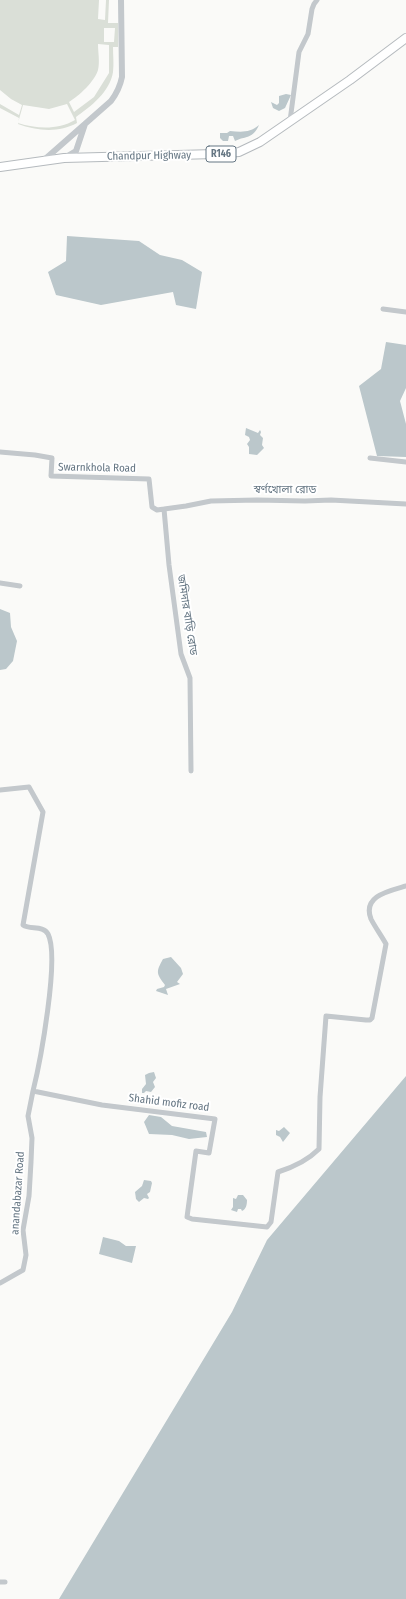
<!DOCTYPE html>
<html>
<head>
<meta charset="utf-8">
<style>
	body { margin:0 }
	canvas { display:block; background:#fafaf8 }
</style>
</head>
<body>
<canvas width="406" height="1599"></canvas>
<script>
const context = document.querySelector('canvas').getContext('2d');
context.lineJoin = 'round';
function fill(path, color) {
  context.fillStyle = color;
  context.fill(path, 'evenodd');
}
function trace(path, color, width, dash) {
  context.strokeStyle = color;
  context.lineWidth = width;
  context.lineCap = dash ? 'butt' : 'round';
  context.setLineDash(dash || []);
  context.stroke(path);
}
function write(font, color, halo, rows, align = 'center') {
  context.font = font + ' "Fira Sans Condensed","Noto Sans Bengali",sans-serif';
  context.lineWidth = 4;
  context.setLineDash([]);
  context.textBaseline = 'middle';
  context.strokeStyle = halo;
  context.fillStyle = color;
  for (const [text, x, y, turn = 0] of rows) {
    context.save();
    context.translate(x, y);
    context.rotate((+turn || 0) * Math.PI / 180);
    context.textAlign = isNaN(turn) ? turn : align;
    if (halo) context.strokeText(text, 0, 0);
    context.fillText(text, 0, 0);
    context.restore();
  }
}
fill(new Path2D(`
	M0 0H99L98 19 105 20 106 0H109L108 23H118V47H113C113 55 114 64 113 72 110 92 90 107 76 117L77 123C59 133 37 131 18 124L19 118 0 108V104L19 115 22 105 11 99 0 90ZM104 28H115L114 42H104ZM98 44 109 45V73L94 97 74 112 69 102C79 96 95 81 98 70 100 62 98 52 98 44ZM67 104 75 120C58 130 37 129 18 123L23 105 49 109Z`), '#dadfd7');
fill(new Path2D(`
	M286 94 291 95 285 108 279 111 273 108 271 102 277 105 279 103V96Z
	M259 125C253 139 245 136 235 141L233 136H229L228 141H223L220 138V133H227L230 131C241 132 250 133 259 125Z
	M67 236 139 241 160 255 182 260 202 272 196 309 176 305 173 292 101 305 56 295 48 272 66 261Z
	M386 342 406 345V388L400 401 406 424V457L377 456 359 386 381 369Z
	M246 428 258 433 260 430 261 432 260 435 263 438 262 445 264 448 257 455 249 454V447L247 444 250 440 249 437 245 435Z
	M0 609 10 613 11 627 17 641 13 661 6 669 0 670Z
	M171 957 181 968 183 974 177 982 180 984 166 989 168 995 156 991 157 989 164 987 165 985C156 973 156 972 163 959Z
	M154 1072 156 1078 153 1082 155 1087 151 1092 146 1091 144 1093H142V1089L146 1084 145 1075 149 1073Z
	M406 1076V1599H59L232 1312 267 1240Z
	M149 1115 161 1117 172 1126 206 1132 207 1137 189 1139 172 1135 149 1134 144 1122Z
	M284 1127 290 1133 283 1142 280 1137 276 1135V1130L279 1131Z
	M144 1180 151 1181 152 1183 150 1192 147 1194 149 1198 148 1199 144 1198 139 1202 136 1199 135 1192 142 1186Z
	M238 1195H243L247 1200C247 1205 246 1209 242 1211L241 1209H238L237 1212 231 1210 233 1207V1198L236 1199Z
	M103 1237 119 1241 126 1246H136L132 1263 99 1254Z`), '#bbc7cb');
const primary = new Path2D(`
	M0 167 64 158 215 154 239 152 260 142 350 80 406 38`);
trace(primary, '#b5babe', 10);
trace(new Path2D(`
	M290 121 299 52 308 34 312 9 314 4 317 0
	M383 309 406 312
	M0 452 35 455 52 458 51 476 149 479 152 507 157 510 186 506 211 501 257 500 305 501 331 500 406 504
	M370 458 406 462
	M164 509 169 565 181 654 190 678 191 771
	M0 583 20 586
	M0 790 29 787 43 812 23 925C30 930 43 925 48 934 60 957 40 1063 33 1091L102 1105 215 1119 209 1153 196 1151 187 1217 192 1219 267 1227 271 1222 278 1172C294 1167 307 1161 319 1149L320 1097 326 1016 366 1020H370L372 1018 386 944C381 935 375 927 371 919 362 896 389 891 406 886
	M0 1283 23 1270 26 1255 23 1230 29 1196 31 1162 32 1138 28 1116 33 1091
	M0 1582H5`), '#c3c8cc', 5);
trace(new Path2D(`
	M66 157 76 151 85 124
	M44 160 111 101C117 93 120 87 122 77L121 0`), '#c3c8cc', 6);
trace(primary, '#fff', 8);
for (const [x, y, w] of [
	[221,154,30]
]) {
  const box = new Path2D();
  box.roundRect(x - w / 2, y - 8, w, 16, 3);
  context.fillStyle = '#fff';
  context.fill(box);
  trace(box, '#657683', 1);
}
write('bold 10px', '#657683', null, [
	["R146",221,154]
]);
write('11px', '#657683', '#fff', [
	["Chandpur Highway",149,156,-1],
	["Swarnkhola Road",97,468,1],
	["স্বর্ণখোলা রোড",285,490],
	["জমিদার বাড়ি রোড",187,615,81],
	["Shahid mofiz road",169,1103,7],
	["anandabazar Road",18,1193,-86]
]);
</script>
</body>
</html>
